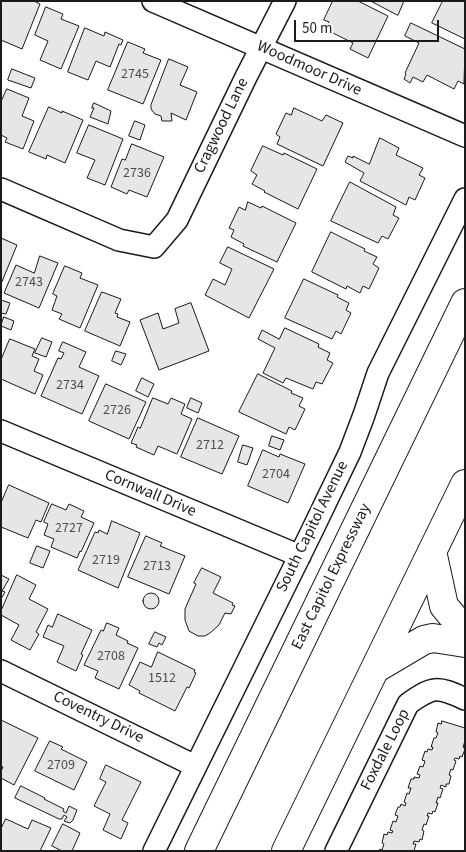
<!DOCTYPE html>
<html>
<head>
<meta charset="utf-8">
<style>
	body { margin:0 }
	#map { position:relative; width:466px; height:852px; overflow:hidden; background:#fff; font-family:"Source Sans 3",sans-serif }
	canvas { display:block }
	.frame { position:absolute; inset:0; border:2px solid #1a1a1a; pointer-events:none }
	.scale { position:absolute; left:294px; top:20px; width:145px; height:22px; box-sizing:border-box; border:2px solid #1a1a1a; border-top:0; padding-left:6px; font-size:15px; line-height:18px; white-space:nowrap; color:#1a1a1a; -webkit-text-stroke:4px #fff; paint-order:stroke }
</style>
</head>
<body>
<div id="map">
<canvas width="466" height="852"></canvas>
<div class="frame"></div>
<div class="scale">50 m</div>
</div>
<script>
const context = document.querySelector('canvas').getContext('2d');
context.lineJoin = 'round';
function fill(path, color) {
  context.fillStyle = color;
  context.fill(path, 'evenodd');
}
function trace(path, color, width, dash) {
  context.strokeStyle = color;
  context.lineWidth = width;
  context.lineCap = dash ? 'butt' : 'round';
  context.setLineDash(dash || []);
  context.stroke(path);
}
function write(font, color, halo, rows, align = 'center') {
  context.font = font + ' "Source Sans 3",sans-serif';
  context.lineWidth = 4;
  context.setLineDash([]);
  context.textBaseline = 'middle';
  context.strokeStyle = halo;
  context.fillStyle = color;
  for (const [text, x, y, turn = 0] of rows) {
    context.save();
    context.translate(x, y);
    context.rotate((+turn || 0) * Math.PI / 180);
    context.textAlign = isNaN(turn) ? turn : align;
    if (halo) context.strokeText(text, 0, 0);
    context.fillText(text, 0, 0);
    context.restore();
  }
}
const building = new Path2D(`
	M1 1H34L40 4 22 49 1 40Z
	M333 1H358L388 16 368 58 350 49 353 43 325 29 329 22 324 20Z
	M371 1H404L398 15Z
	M443 1H465V39L432 23Z
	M46 7 63 14 61 19 79 26 61 69 40 60 48 41 35 35Z
	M411 23 465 49 464 84 458 81 454 89 427 75 423 82 413 77 410 83 404 79 406 74 405 73 419 43 405 36Z
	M85 28 104 36 105 32 123 40 121 45 119 44 110 67 96 61 88 80 68 72Z
	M128 42 145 49 143 53 161 60 143 104 108 90Z
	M169 59 188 67 180 85 197 92 186 120 171 113 172 121H162L161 116 155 114 151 109V105Z
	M12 69 35 78 31 88 8 80Z
	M7 89 29 98 22 116 34 121 23 149 5 142 7 138 1 135V102Z
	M94 103 111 111 108 124 90 117 94 108H92Z
	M49 107 62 113V111L83 120 65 163 47 155 46 159 29 152Z
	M294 108 322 121 326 115 343 123 323 166 277 144 280 137 276 134 286 113 291 115Z
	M135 121 145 125 140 140 129 136Z
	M89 125 123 139 105 185 87 178 95 160 77 153Z
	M380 138 399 148 396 155 423 168 419 175 425 178 415 200 409 197 406 205 360 181 364 173 345 162 348 156 353 158V156L369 164Z
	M132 144 164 157 147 197 129 190 127 194 111 187 122 159 125 160Z
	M263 146 283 155 284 153 317 169 298 209 264 192 265 191 252 184 257 175 251 171Z
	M350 182 396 207 393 215 399 218 388 239 382 236 378 243 331 221Z
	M248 202 261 208 262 206 296 223 277 262 243 246 244 244 231 237 234 230 229 228 239 207 245 210Z
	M331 232 365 249 364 251 377 257 373 264 379 268 369 289 363 286 360 293 347 286 346 289 312 272Z
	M1 238 17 245 1 284Z
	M228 247 274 269 249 318 205 295 213 279 225 285 232 269 220 263Z
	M40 256 58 263 39 308 4 293 16 265 34 273Z
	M65 266 82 273 80 278 98 285 80 328 59 319 62 314 52 310 57 296 53 294Z
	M304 279 338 295 337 297 349 303 346 310 351 313 341 334 336 331 332 339 285 318Z
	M102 292 121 299 115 313 118 314 117 317 130 322 120 346 85 331Z
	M1 300 10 303 6 314 1 313Z
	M191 303 209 351 159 370 140 320 158 313 163 329 179 323 175 309Z
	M4 317 14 321 11 330 1 326Z
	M285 328 319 344 318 347 330 353 327 360 333 363 322 384 316 382 313 389 286 378 283 383 263 373 275 348 258 339 262 330 279 339Z
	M42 338 52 342 46 357 35 353Z
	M10 339 35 349 32 356 39 359 34 371 43 375 35 394 1 379V360Z
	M63 342 86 352 79 367 99 376 82 414 41 396 58 358 61 359 64 353 59 351Z
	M116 351 126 354 121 365 112 361Z
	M258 374 292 391 291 393 303 398 299 406 305 409 295 430 289 427 286 434 239 412Z
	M142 378 154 384 148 397 136 391Z
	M106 384 146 402 129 439 89 421Z
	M153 398 168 404 171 398 185 404 181 414 192 419 177 454 158 446 154 455 136 447 137 445 131 443 138 427 140 428Z
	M191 398 202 403 198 413 187 408Z
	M198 418 239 436 222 474 181 457Z
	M272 436 284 440 280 450 269 446Z
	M243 445 253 448 247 465 238 462Z
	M263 450 279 457 280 454 305 464 288 503 248 486Z
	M9 485 49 503 41 522 36 520 28 538 1 527V503Z
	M52 504 66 510 69 504 84 511 81 517 94 523 81 552 80 551 77 558 51 547 54 539 44 535 48 524 44 522Z
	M112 521 140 533 118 588 78 570 95 532 98 533 99 530 107 534Z
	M146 536 162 543 160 546 185 556 169 594 128 577Z
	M37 546 50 551 43 568 30 563Z
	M202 568 221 577 213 593 233 603 232 605 235 606 231 614 225 613 219 625 210 633 205 636H198L189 631 185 620V609L196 584 194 583Z
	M1 575 9 579 2 591 5 592 1 599Z
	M17 575 36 585 29 599 48 609 36 632 39 634 30 650 11 640 19 625 1 615V611Z
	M143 601a8 8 0 1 1 16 0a8 8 0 1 1-16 0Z
	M58 614 92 630 81 654 83 655 76 671 57 662 64 646 43 637 48 625 52 627Z
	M107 623 119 628 116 635 128 641 127 643 138 648 119 689 95 678 98 671 84 665 101 630 103 631Z
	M155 632 166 637 162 645 159 643 157 647 149 644Z
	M158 652 195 670 194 672 196 673 189 688 187 687 175 711 139 693 140 691 129 685 140 662 151 667Z
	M1 720 38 738 14 785 1 778V771L3 767 1 766Z
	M442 721 465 728V741L463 747 465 749 462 757 460 756 459 759 455 758 454 760 456 761 453 770 451 769 449 775 451 776 449 784H446V787L441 785 440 788 443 789 440 798 438 797 436 803H438L435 812 433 811 432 814 428 813 427 816H429L426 825 424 824 422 830 424 831 422 840 420 839 419 842 414 841 413 844H416L414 851H379L380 849 382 850 384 844 382 843 384 834 387 835 388 832 392 833 393 831 390 830 393 821 396 822 398 816 395 815 398 807H400L401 804 405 806 406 803 404 802 407 793 409 794 411 788H408L411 779H414V777L419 778 420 775 417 774 420 766 423 767 425 761 422 760 425 751 427 752 428 749 432 750 433 747H431L434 738H436L438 733 436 732 438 723 441 724Z
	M50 741 63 747 61 749 87 762 74 790 35 771Z
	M106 765 141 782 122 820 128 823 121 839 103 830 110 814 94 806 106 782 100 779Z
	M21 786 45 798 44 799 64 809 63 811 66 813 69 806 77 810 73 820 70 823 64 821 67 817 64 815 62 819H59L15 798Z
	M6 819 28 829 32 820 51 828 40 851H1V829Z
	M63 824 80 833 72 851H62L52 846Z`);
fill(building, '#e6e6e6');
trace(building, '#1a1a1a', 1);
const minor = new Path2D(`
	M153 1 465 136
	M1 189 119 240 154 247 177 220 246 77 285 1
	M1 431 300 556
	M1 671 195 766
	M154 851 310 535 350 452 364 415 378 373 465 199
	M336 851 408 704C433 686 437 686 465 699`);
const highway = new Path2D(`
	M432 551 444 606 465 631
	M375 669 424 640 433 638 465 643
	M199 851 465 303
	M286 851 465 484`);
trace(minor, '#1a1a1a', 24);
trace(highway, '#1a1a1a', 30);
trace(minor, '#fff', 21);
trace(highway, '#fff', 28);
write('14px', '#4d4d4d', null, [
	["2745",135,75],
	["2736",137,174],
	["2743",29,283],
	["2734",70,386],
	["2726",117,411],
	["2712",210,446],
	["2704",276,475],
	["2727",69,529],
	["2719",106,561],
	["2713",157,567],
	["2708",111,657],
	["1512",162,679],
	["2709",61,766]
]);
write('16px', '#1a1a1a', '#fff', [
	["Woodmoor Drive",309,69,24],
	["Cragwood Lane",222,126,-64],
	["Cornwall Drive",150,494,23],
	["South Capitol Avenue",313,527,-64],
	["East Capitol Expressway",332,577,-64],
	["Coventry Drive",98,718,26],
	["Foxdale Loop",386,750,-63]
]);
</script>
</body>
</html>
